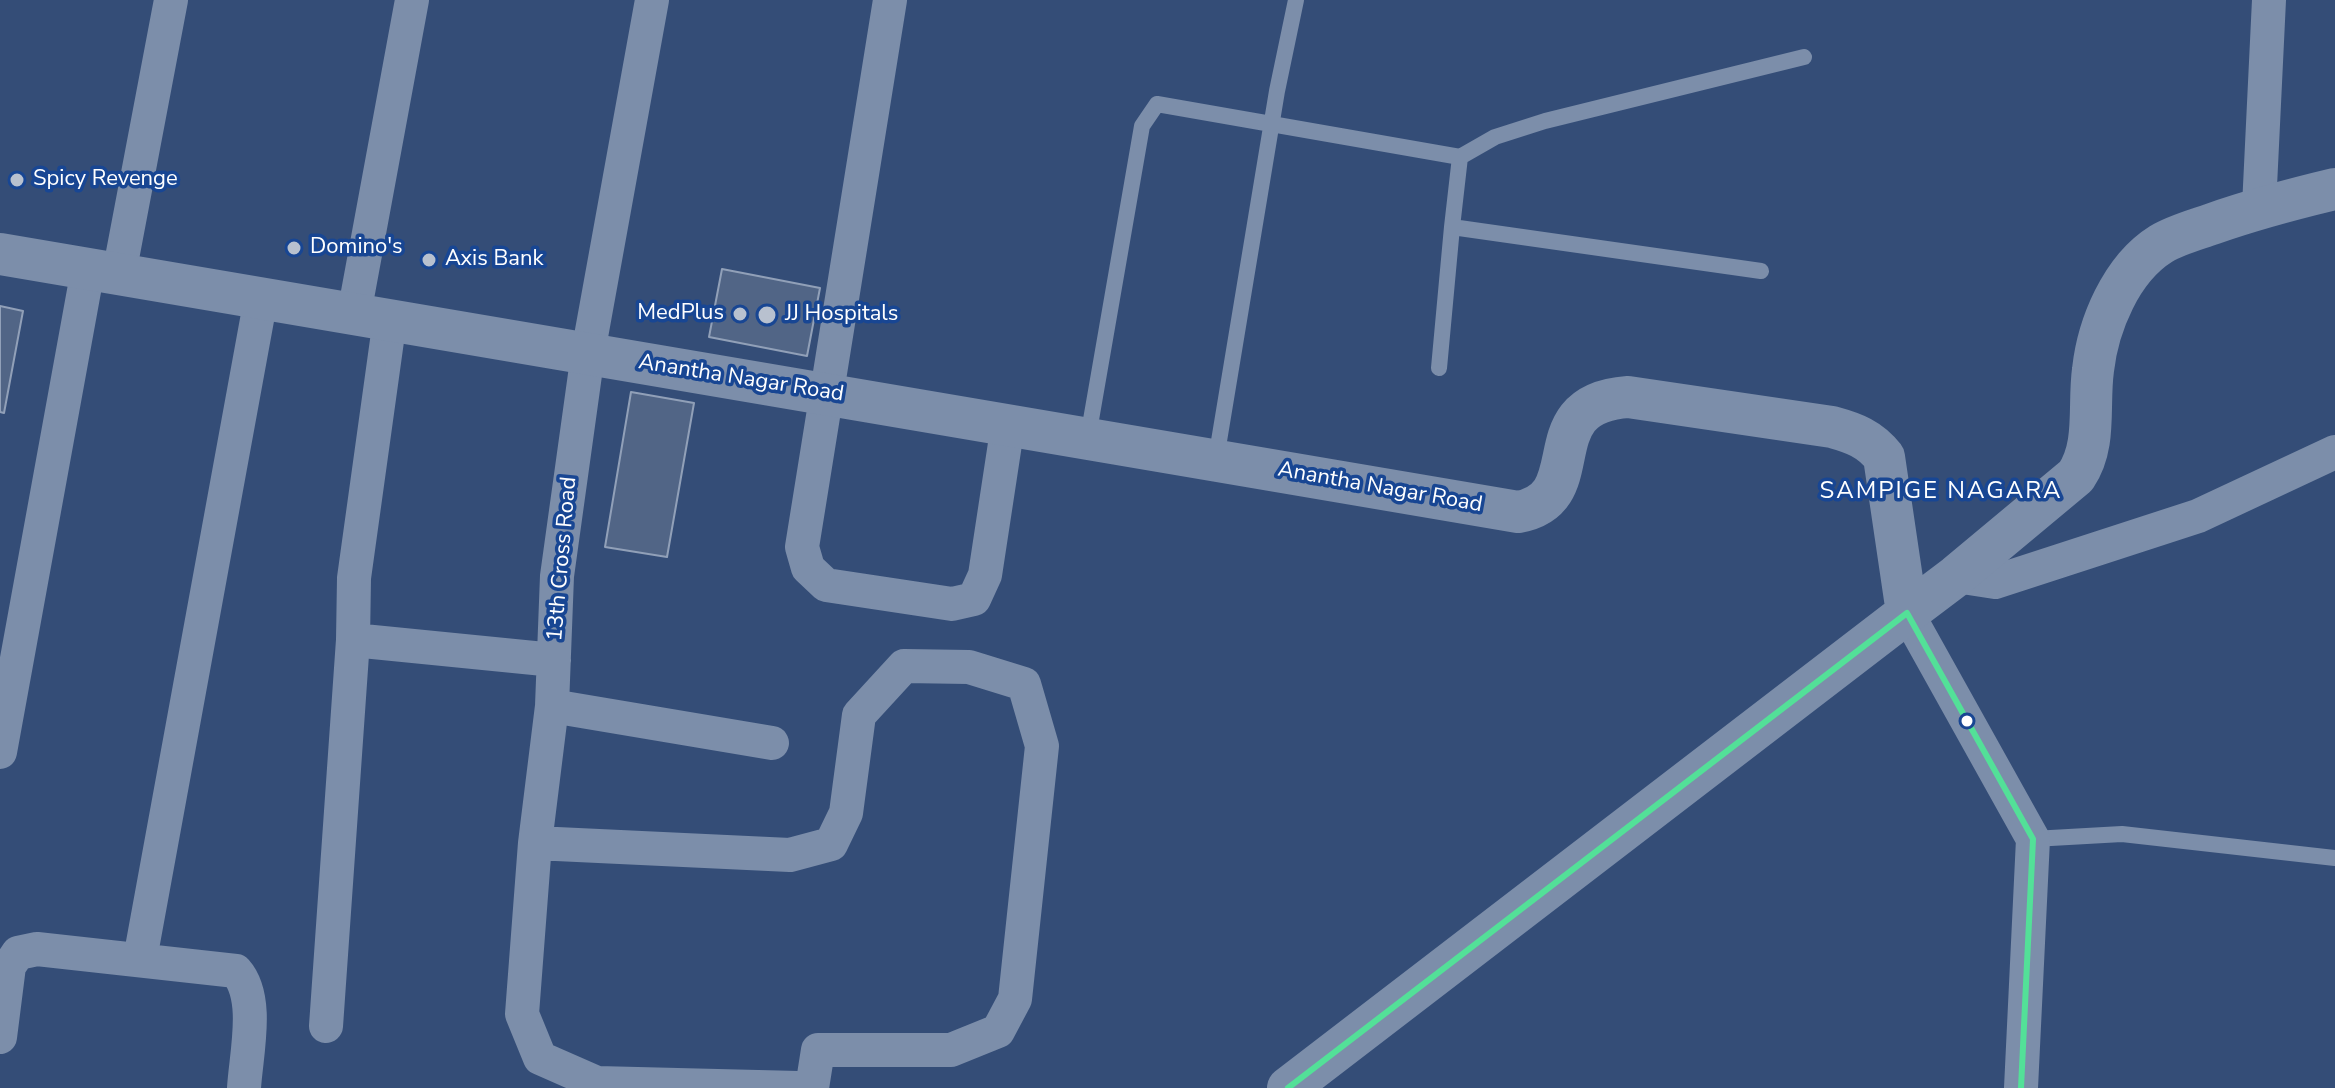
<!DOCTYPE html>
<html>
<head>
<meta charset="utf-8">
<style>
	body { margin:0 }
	canvas { display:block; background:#344d77 }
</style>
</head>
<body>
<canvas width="2335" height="1088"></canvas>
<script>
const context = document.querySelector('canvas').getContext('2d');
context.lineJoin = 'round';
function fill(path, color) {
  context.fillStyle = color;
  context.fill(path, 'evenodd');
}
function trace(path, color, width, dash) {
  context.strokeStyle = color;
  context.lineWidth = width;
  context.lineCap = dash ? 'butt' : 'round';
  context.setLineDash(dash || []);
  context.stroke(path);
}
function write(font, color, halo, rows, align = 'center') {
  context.font = font + ' "Nunito Sans",sans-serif';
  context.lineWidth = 7;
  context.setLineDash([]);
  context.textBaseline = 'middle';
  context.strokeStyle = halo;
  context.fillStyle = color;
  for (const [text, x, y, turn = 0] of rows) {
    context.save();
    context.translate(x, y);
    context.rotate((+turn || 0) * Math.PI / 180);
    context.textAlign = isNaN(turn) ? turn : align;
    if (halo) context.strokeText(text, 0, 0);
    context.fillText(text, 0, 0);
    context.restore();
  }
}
const building = new Path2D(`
	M722 269 820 288 807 356 709 337Z
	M0 306 23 311 4 413 0 412Z
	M631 392 694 403 667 557 605 547Z`);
fill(building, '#516586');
trace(building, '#91a0b8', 2);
trace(new Path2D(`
	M1460 157 1452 227 1761 271
	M1439 368 1452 227
	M1088 437 1142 126 1157 104 1460 157 1495 137 1545 121 1804 57
	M1216 459 1277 91 1296 0
	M2033 839 2122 834 2335 858`), '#7c8eaa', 16);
trace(new Path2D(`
	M652 0 588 353 557 576 552 706 535 843 522 1014 540 1058 597 1083 798 1088
	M890 0 802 547 808 568 826 585 952 604 974 599 985 575 1008 424
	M2259 207 2269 0
	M119 274 171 0
	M354 314 412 0
	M1956 576 1995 582 2198 516 2335 452
	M1907 613 2033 839 2021 1088
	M353 640 554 660
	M552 706 772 743
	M0 752 88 269
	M535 843 790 855 831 844 846 813 859 715 904 666 969 667 1024 684 1042 746 1015 999 998 1031 951 1050H818L812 1088
	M140 959 261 298
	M326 1026 353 640 354 578 390 319
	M0 1037 9 966 18 953 37 949 236 971C260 998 246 1054 244 1088`), '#7c8eaa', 34);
trace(new Path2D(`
	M0 254 1518 512C1595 498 1529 404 1628 397L1832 427C1854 433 1870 439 1884 457L1907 613 1956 576 2076 476C2097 445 2088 406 2093 370 2098 325 2121 269 2161 244 2176 235 2195 230 2212 224 2252 210 2293 199 2335 189
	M1288 1088 1907 613`), '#7c8eaa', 42);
trace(new Path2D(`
	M1288 1088 1907 613 2033 839 2021 1088`), '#53e098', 6);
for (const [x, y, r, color] of [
	[17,180,8,"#b8c1cf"],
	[294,248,8,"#b8c1cf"],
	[429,260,8,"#b8c1cf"],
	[740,314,8,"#b8c1cf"],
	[767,315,10,"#b8c1cf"],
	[1967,721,7,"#fff"]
]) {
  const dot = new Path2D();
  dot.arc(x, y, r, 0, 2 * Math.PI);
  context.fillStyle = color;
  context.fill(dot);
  trace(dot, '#184693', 3);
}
write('22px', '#fff', '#184693', [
	["Spicy Revenge",33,180],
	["Domino's",310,248],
	["Axis Bank",445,260],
	["MedPlus",724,314,"right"],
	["JJ Hospitals",785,315]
], 'left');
write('22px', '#fff', '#184693', [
	["Anantha Nagar Road",741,379,9],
	["Anantha Nagar Road",1380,488,10],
	["13th Cross Road",563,559,-85]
]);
context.letterSpacing = '2px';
write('24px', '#fff', '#184693', [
	["SAMPIGE NAGARA",1941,492]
]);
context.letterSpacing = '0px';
</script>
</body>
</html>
